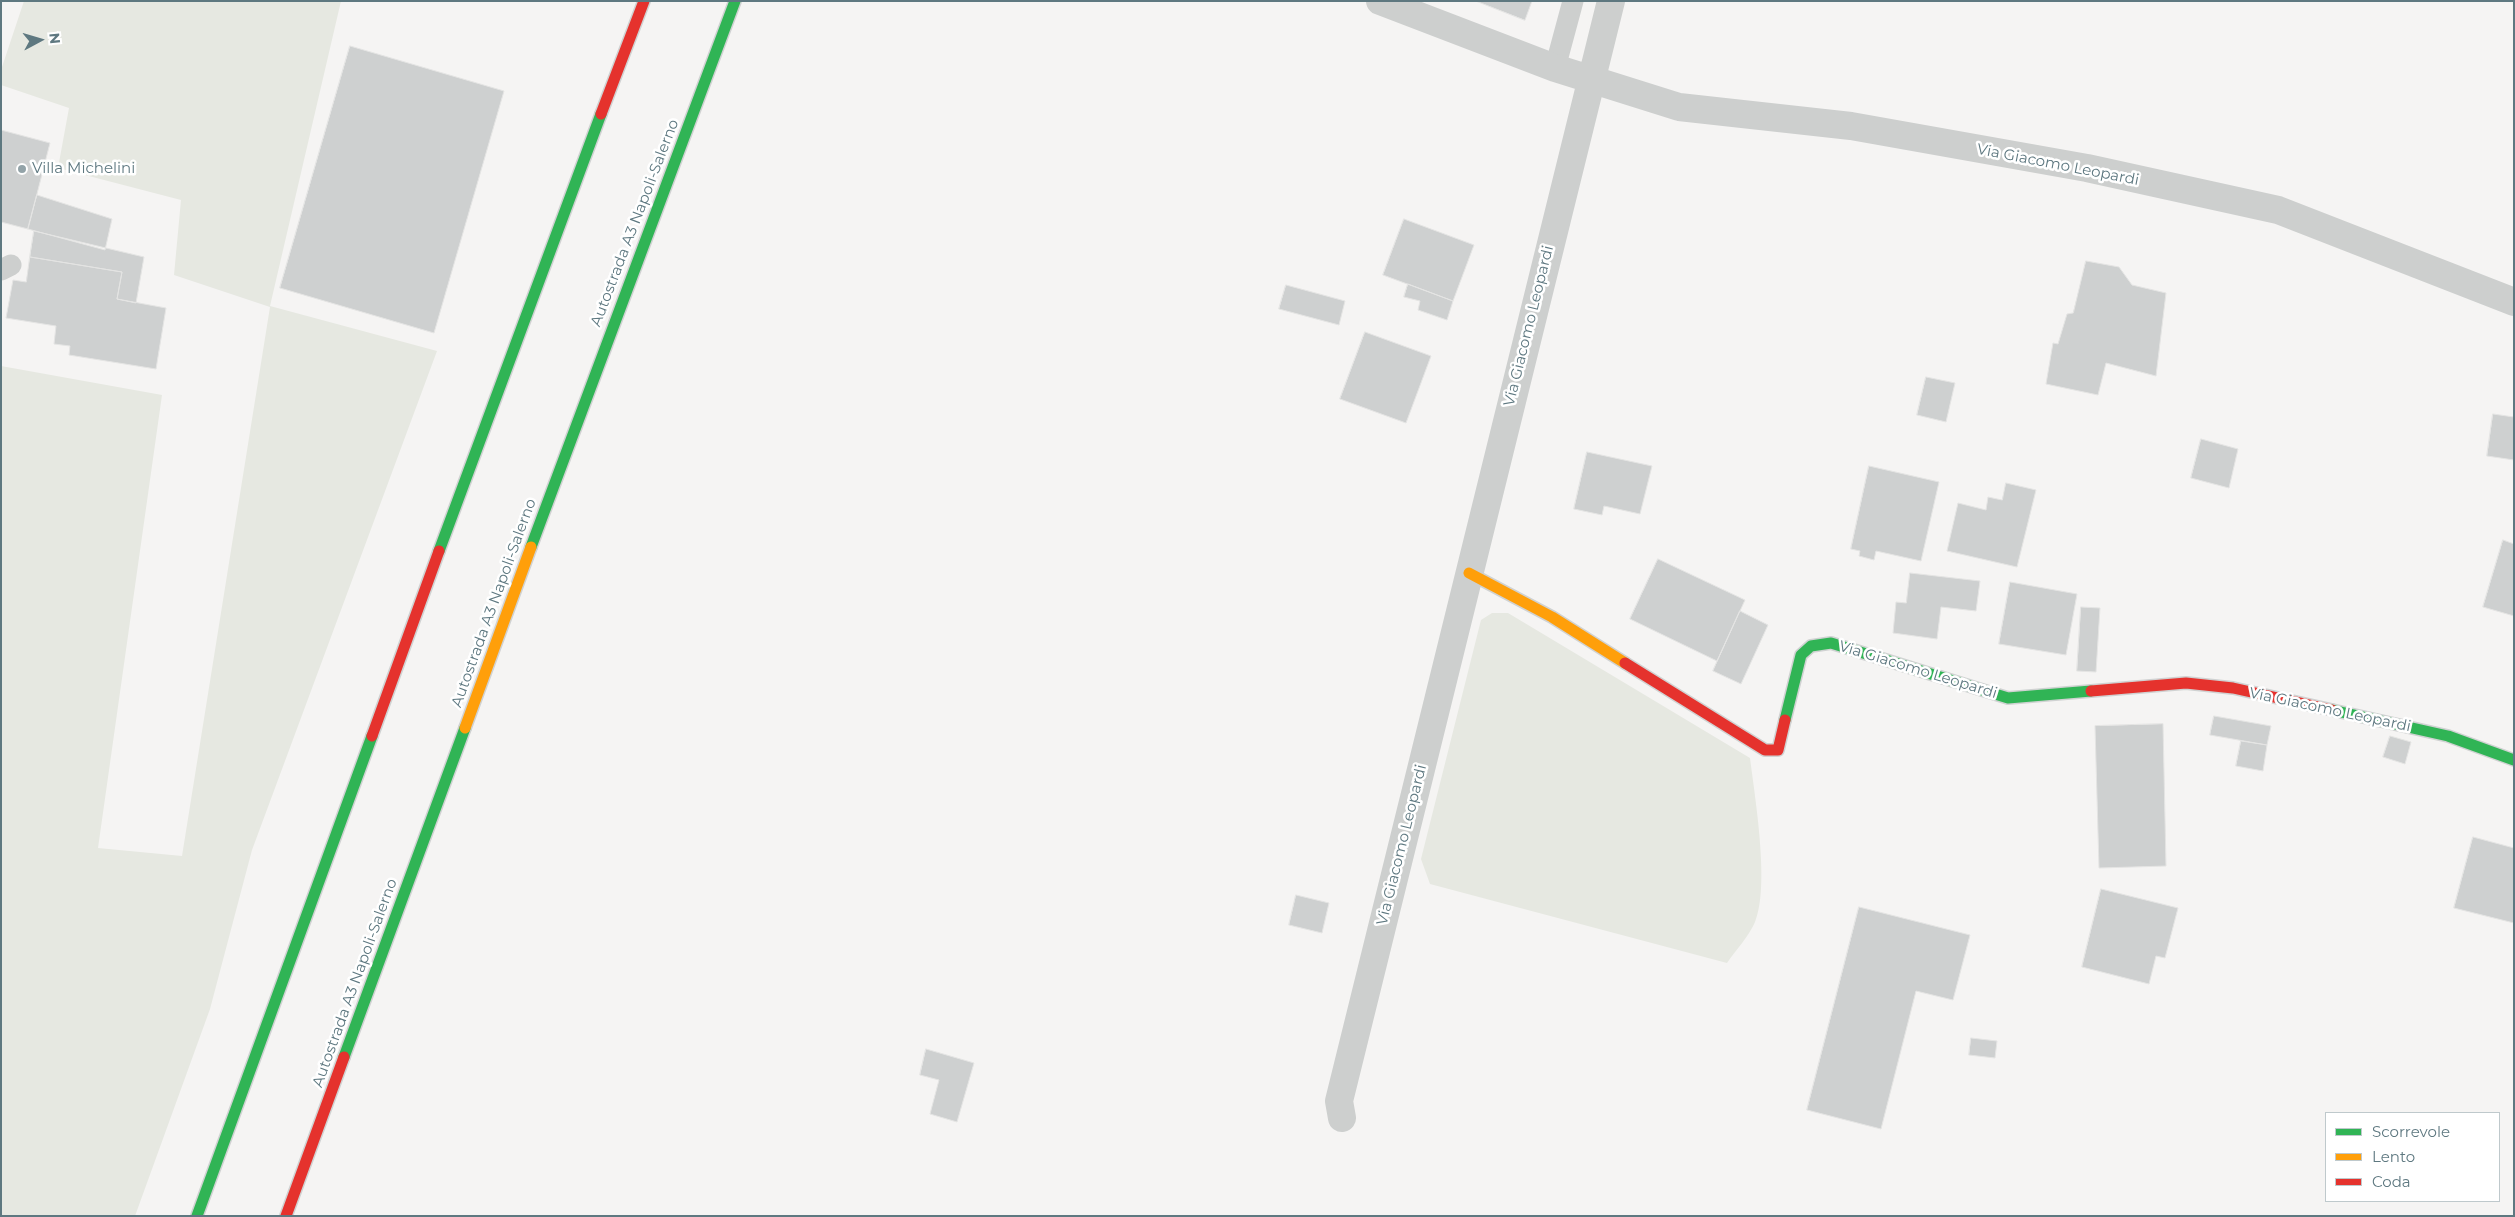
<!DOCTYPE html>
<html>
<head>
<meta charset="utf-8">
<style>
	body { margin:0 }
	#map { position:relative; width:2515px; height:1217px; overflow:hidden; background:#f5f4f3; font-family:Montserrat,sans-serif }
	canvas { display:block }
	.frame { position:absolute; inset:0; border:2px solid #5e7880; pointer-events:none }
	.legend { position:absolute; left:2325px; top:1112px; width:175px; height:90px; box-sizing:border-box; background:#fff; border:1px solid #bfc9cc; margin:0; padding:6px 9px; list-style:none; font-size:15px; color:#5e7880 }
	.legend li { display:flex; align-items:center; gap:10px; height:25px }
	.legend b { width:25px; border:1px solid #bfc9cc }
	.north { position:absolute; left:15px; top:15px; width:50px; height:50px; -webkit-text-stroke:4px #fff; paint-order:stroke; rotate:84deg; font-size:14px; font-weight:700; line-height:20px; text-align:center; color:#5e7880 }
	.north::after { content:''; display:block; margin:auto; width:18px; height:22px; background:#5e7880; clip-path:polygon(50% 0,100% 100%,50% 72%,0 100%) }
</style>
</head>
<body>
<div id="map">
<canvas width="2515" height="1217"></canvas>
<div class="frame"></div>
<ul class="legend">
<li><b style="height:6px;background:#30b455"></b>Scorrevole</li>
<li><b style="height:6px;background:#ff9f0a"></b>Lento</li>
<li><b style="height:6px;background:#e5322d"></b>Coda</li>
</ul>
<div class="north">N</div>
</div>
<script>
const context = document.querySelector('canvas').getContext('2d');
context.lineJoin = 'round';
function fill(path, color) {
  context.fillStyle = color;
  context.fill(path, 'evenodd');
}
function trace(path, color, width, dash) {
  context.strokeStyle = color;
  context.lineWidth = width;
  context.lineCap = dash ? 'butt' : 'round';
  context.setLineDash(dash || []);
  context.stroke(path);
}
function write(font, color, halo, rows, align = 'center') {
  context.font = font + ' Montserrat,sans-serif';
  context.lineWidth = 5;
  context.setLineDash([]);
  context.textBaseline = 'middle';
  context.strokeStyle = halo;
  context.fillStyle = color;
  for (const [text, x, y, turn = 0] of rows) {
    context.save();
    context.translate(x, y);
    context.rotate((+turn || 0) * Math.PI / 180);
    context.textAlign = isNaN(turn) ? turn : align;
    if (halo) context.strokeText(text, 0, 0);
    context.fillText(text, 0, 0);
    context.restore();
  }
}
fill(new Path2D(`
	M24 1H341L270 306 437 351 252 850 210 1009 135 1216H1V366L162 395 98 848 182 856 270 307 174 275 181 200 58 168 69 108 1 85V70Z
	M1492 613H1508L1750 758C1755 798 1770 886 1755 922 1749 936 1736 950 1727 963L1430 884 1421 859 1481 620Z`), '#e6e8e1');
const building = new Path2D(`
	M1476 1H1532L1525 20Z
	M350 46 504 91 434 333 280 288Z
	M1 130 50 143 28 229 1 222Z
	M37 195 112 219 105 250 28 229Z
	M1404 219 1474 245 1453 301 1383 275Z
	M34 231 144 257 136 303 117 299 122 272 30 257Z
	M30 257 122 272 117 299 166 308 156 369 69 355 70 346 54 344 56 326 6 318 13 280 26 282Z
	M2086 261 2119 267 2132 285 2166 293 2156 376 2106 363 2098 395 2046 384 2053 343 2058 344 2067 314 2073 313Z
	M1408 284 1453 301 1447 320 1418 310 1420 301 1404 297Z
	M1286 285 1345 301 1339 325 1279 309Z
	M1365 332 1431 356 1406 423 1340 399Z
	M1926 377 1955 383 1946 422 1917 415Z
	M2493 414 2514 417V460L2487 456Z
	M2201 439 2238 449 2229 488 2191 478Z
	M1587 452 1652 466 1640 514 1604 506 1602 515 1574 509Z
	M1869 466 1939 482 1921 561 1876 551 1874 560 1859 556 1860 551 1851 549Z
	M2006 483 2036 490 2017 567 1947 551 1958 503 1986 510 1988 497 2002 500Z
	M2503 540 2514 544V616L2483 607Z
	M1658 559 1745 600 1717 661 1630 619Z
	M1910 573 1980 581 1976 611 1941 607 1937 639 1893 633 1896 602 1906 603Z
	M2010 582 2077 594 2066 655 1999 644Z
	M2081 607 2100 608 2096 672 2077 671Z
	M1740 611 1768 625 1741 684 1713 671Z
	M2214 716 2271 726 2267 745 2210 735Z
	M2163 724 2166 866 2099 868 2095 726Z
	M2390 736 2411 742 2405 764 2383 757Z
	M2241 741 2267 745 2263 771 2236 766Z
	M2473 837 2514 848V923L2454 908Z
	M2101 889 2178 908 2165 958 2156 956 2149 984 2082 967Z
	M1296 895 1329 903 1322 933 1289 925Z
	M1859 907 1970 935 1953 1000 1916 991 1881 1129 1807 1110Z
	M1971 1038 1997 1041 1995 1058 1969 1055Z
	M926 1049 974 1063 957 1122 930 1114 939 1080 920 1075Z`);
fill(building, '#ced0d0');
trace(building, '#e4e4e3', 1);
const fast = new Path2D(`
	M531 547 735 1
	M439 551 601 114
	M2332 710 2448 736 2514 760
	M1785 720 1801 655 1811 646 1831 643 2008 698 2091 691
	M344 1057 465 728
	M197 1216 372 736`);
const slow = new Path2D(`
	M1469 573 1552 617 1625 663
	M465 728 531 547`);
const jam = new Path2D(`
	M601 114 644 1
	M1625 663 1765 750H1778L1785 720
	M2091 691 2186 683 2233 688 2332 710
	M372 736 439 551
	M286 1216 344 1057`);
trace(fast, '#d0d2d2', 14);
trace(slow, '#d0d2d2', 14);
trace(jam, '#d0d2d2', 14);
trace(new Path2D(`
	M1555 68 1573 1
	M1 270 11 265`), '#cdcfce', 21);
trace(new Path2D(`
	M1380 1 1555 68 1679 107 1851 126 2087 168 2278 210 2514 302
	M1342 1118 1339 1101 1611 1`), '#cdcfce', 28);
trace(fast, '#30b455', 11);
trace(slow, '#ff9f0a', 11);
trace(jam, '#e5322d', 11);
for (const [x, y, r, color] of [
	[22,169,5,"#93a3a8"]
]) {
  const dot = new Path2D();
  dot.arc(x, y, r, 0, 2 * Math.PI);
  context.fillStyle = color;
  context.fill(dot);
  trace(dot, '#fff', 2);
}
write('15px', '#5e7880', '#fff', [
	["Via Giacomo Leopardi",2058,165,11],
	["Autostrada A3 Napoli-Salerno",635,223,-69],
	["Via Giacomo Leopardi",1529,326,-76],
	["Autostrada A3 Napoli-Salerno",494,603,-70],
	["Via Giacomo Leopardi",1918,670,17],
	["Via Giacomo Leopardi",2330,710,12],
	["Via Giacomo Leopardi",1402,845,-76],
	["Autostrada A3 Napoli-Salerno",355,983,-70]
]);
write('15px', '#5e7880', '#fff', [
	["Villa Michelini",32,169]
], 'left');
</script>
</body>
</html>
